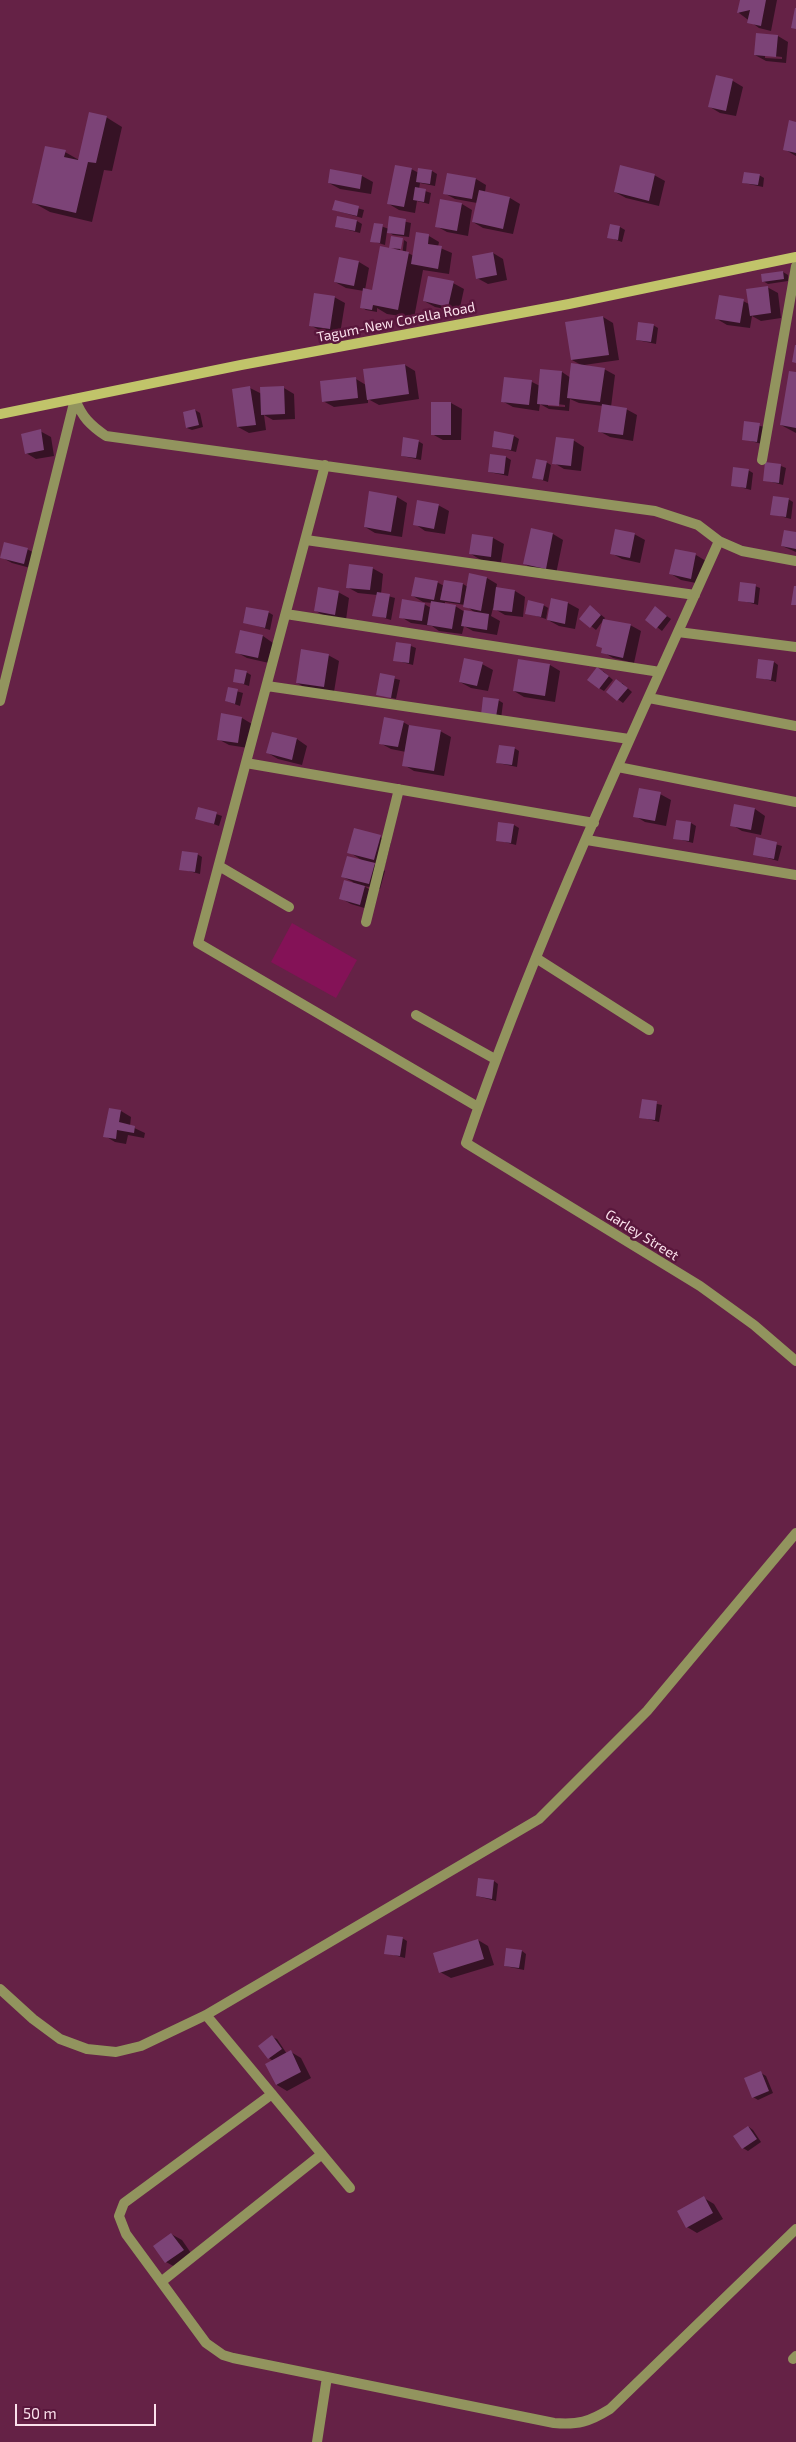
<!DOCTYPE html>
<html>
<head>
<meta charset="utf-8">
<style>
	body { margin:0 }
	#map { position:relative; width:796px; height:2442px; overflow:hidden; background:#652246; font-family:"Exo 2",sans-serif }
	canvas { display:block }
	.scale { position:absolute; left:15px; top:2404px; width:141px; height:22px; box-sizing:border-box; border:2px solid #fbe1ec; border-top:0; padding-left:6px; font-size:15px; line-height:18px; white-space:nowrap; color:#fbe1ec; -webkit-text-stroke:4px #59173c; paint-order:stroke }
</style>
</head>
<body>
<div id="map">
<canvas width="796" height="2442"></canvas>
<div class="scale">50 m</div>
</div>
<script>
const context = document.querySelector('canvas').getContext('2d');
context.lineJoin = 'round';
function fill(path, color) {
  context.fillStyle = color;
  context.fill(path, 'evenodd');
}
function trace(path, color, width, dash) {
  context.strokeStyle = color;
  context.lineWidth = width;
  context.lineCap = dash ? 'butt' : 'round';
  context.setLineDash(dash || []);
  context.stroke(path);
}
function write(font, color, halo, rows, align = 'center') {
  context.font = font + ' "Exo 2",sans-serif';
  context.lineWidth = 5;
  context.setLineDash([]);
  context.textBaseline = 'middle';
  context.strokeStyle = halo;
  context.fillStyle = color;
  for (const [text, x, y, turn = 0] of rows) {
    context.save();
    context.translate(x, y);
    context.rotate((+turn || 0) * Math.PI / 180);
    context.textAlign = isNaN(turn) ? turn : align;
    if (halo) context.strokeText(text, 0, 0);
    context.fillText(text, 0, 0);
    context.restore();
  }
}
fill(new Path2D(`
	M292 923 357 960 336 998 271 962Z`), '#841257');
fill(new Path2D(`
	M741 0H777L771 31 759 28 739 13Z
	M778 36 788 42 786 63 766 61 755 55ZM765 55 782 57V59L765 58Z
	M717 77 733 81 743 87 736 116 720 113 710 107Z
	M106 117 122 127 112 171 104 170 92 222 50 212 34 203 65 152 79 160Z
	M796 123V156L784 149Z
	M411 169 419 173 432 171 437 174 435 186 420 183 419 189 431 193 429 204 417 201 415 213 399 210 389 204Z
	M331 171 362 176 373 182 371 194 340 189 329 183Z
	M654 175 665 181 659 206 626 198 615 192Z
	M759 175 764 178 763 187 744 183Z
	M476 179 486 185 485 192 510 198 520 204 513 234 483 228 473 222 477 203 455 199 444 193Z
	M336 202 364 210 362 218 334 210Z
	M462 204 472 210 468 236 447 232 436 226Z
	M390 218 411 223 409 237 393 235 387 231 385 245 372 241 375 224 389 229Z
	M357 221 362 224 360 233 337 227Z
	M620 227 625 230 622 242 608 237Z
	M429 236 439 242 438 247 452 253 449 274 423 270 414 318 387 314 377 308V312L366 310 361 307 364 291 346 288 335 282 340 258 359 262 369 268 365 290 373 291 397 250 391 247 402 239 399 255 402 256 404 240 407 242 406 252 414 256Z
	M493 253 503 259 507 280 488 284 477 278Z
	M783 272 788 275V281L768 284 763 281Z
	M453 283 464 289 459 312 435 307 424 301Z
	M767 287 778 293 781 318 761 321 752 316 750 328 727 325 717 319 743 301 749 304Z
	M334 297 345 303 340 334 321 331 310 325Z
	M603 317 613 323 619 360 584 365 604 369 615 375 611 407 626 409 637 415 633 441 610 437 599 431 603 406 579 403 570 399 569 411 549 409 540 404 539 411 513 407 502 401 505 379 532 382 540 386 562 372 571 378 583 366 572 360ZM548 403 565 405V407L548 406Z
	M653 325 658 328 656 344 637 340Z
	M405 365 415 371 419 399 379 405 368 399V403L334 407 323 401 356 379 366 385Z
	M796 373V433L781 425Z
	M250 388 262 394 284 388 294 394 295 419 273 420 264 415 266 430 249 433 238 427 233 390Z
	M433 403H451L462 409 461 440H443L432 434Z
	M195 410 200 413 203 427 192 430 187 428Z
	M745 423 765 427 762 444 743 439Z
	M40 431 51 437 54 456 36 459 26 453Z
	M514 436 519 439 516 452 493 446Z
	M573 440 584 447 581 471 564 469 554 463Z
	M418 441 423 444 421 460 402 456Z
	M506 457 511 460 508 476 489 472Z
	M546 462 551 465 548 482 533 477Z
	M781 466 786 468 783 485 764 480Z
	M748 470 753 473 751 490 732 485Z
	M397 497 407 503 402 537 375 533 365 527Z
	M788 499 793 502 791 519 772 514Z
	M438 505 449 511 445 534 425 531 415 524Z
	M532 530 553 534 563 540 556 574 535 570 525 564Z
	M796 533V552L782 546Z
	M634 534 645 540 640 563 622 559 611 553Z
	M473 535 493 538 504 544 501 562 481 560 471 554Z
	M27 549 38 555 34 569 12 563 1 557Z
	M696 555 706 561 701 584 681 580 671 574Z
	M372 568 383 574 381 594 395 598 391 620 374 615 377 595 358 593 347 587Z
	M487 578 497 584 496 589 515 591 525 597 523 617 505 615 493 608 491 616 500 621 497 635 473 631 464 626 462 634 439 631 432 626 411 623 401 617 424 604 431 608 432 603 423 602 413 596 437 582 444 586 463 584 468 587ZM445 602 465 605 474 612H465L455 606 445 605Z
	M755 586 760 588 758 605 739 600Z
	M338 592 349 598 346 620 326 617 316 611Z
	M552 600 568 603 579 609 575 629 559 626 548 620Z
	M543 605 550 609 548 608 546 619 527 613Z
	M595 610 605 618 596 630 581 618Z
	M660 611 671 619 662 631 647 619Z
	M268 612 273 615 270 630 244 622Z
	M630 625 641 631 634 663 613 658 603 652Z
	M241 632 263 636 273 643 269 663 247 658 236 652Z
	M411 646 416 648 413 665 394 660Z
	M328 655 339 661 334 692 308 689 297 683Z
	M774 662 778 665 776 682 757 677Z
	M482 664 493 670 488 691 471 688 460 682Z
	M550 665 560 671 555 702 524 697 514 691Z
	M603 671 613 680 604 691 599 688Z
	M246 672 251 675 249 686 234 681Z
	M381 675 400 680 396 699 377 694Z
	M622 683 632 692 623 703 608 692Z
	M229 689 243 693 240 706 226 701Z
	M498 700 503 703 501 719 487 717Z
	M242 718 252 724 248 748 229 745 218 739Z
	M403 722 410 726 440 731 451 737 444 776 414 771 404 765 406 752 391 749 380 743Z
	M297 739 307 746 302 765 278 759 268 753Z
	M514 748 519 751 517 767 498 763Z
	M660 794 671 800 666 826 645 822 635 816Z
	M735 806 755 809 765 816 761 835 742 831 732 825Z
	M199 808 222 816 219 826 197 818Z
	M691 823 696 826 693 843 674 838Z
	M514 825 519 828 516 845 497 840Z
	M380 837 391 843 385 865 370 862 385 871 380 889 364 886 375 893 371 910 351 904 340 898 353 882 343 877 363 861 349 852Z
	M757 839 782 846 778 861 754 854Z
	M197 854 202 857 200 874 181 869Z
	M643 1101 662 1105 659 1122 640 1117Z
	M121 1111 131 1117 130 1126 145 1133 144 1138 128 1135 126 1144 115 1142 105 1136Z
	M494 1881 498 1884 496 1901 477 1896Z
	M402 1938 407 1941 405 1958 386 1953Z
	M478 1940 488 1946 494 1965 451 1978 440 1972Z
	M522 1951 526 1954 524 1970 505 1966Z
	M272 2037 277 2039 287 2054 291 2052 301 2058 311 2078 287 2091 277 2085 273 2061 269 2058Z
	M761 2073 766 2076 773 2093 758 2100 753 2097Z
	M749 2127 753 2130 761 2142 748 2151 743 2148Z
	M704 2198 714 2204 723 2219 697 2233 687 2227Z
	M171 2234 182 2240 193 2256 177 2268 166 2262Z`), '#0007');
fill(new Path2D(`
	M740 0H766L761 26 747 23 750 10 737 13Z
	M795 8H796V29L791 28Z
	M756 33 778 35 776 57 754 55Z
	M716 75 733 79 726 111 708 107Z
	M89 112 107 116 96 163 88 162 76 213 32 203 45 146 66 150 64 157 78 160Z
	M789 120 796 122V153L783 150Z
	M395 165 412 168 404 207 387 204Z
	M620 165 655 174 649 201 614 192Z
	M418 168 432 170 430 184 416 182Z
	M330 169 362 175 360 189 328 183Z
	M744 172 760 174 758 185 742 183Z
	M447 173 476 178 472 199 443 194Z
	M415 187 426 189 424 202 413 200Z
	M479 190 510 197 503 229 472 222Z
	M440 199 462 203 457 231 435 227Z
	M335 200 359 206 357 216 332 210Z
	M337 216 357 220 355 231 335 227Z
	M389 216 406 219 404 235 387 233Z
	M374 223 383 224 380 243 370 242Z
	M610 224 620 226 618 240 607 238Z
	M416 232 429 234 428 244 442 246 438 269 411 264Z
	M391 236 403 238 401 249 389 248Z
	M380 246 409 252 398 310 373 305 372 310 360 308 363 288 372 290Z
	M493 252 497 275 476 279 472 256Z
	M339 257 359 261 354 286 334 282Z
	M783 271 784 279 762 282 761 274Z
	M428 276 454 281 448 307 423 301Z
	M768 286 771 313 750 316 746 289Z
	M314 293 335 296 330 329 309 326Z
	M719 295 744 299 740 323 715 319Z
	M603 316 609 355 571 360 565 322Z
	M638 322 654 324 651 342 636 340Z
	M795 345H796V363L792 362Z
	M571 363 605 368 600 402 567 398Z
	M405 364 409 394 367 400 363 369Z
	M540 369 562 371 559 406 537 404Z
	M789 371 796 372V428L780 425Z
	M356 377 358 398 322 402 320 381Z
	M504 377 532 380 529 405 501 402Z
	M250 386 256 425 237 427 232 389Z
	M284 386 285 414 261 415 260 387Z
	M431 402H451V435H431Z
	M602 404 627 408 623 435 598 432Z
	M195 409 199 425 186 428 183 412Z
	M744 421 760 423 757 442 742 440Z
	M41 429 44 450 25 454 21 434Z
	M494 431 514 435 511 450 492 447Z
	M403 437 419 440 416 458 401 456Z
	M556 437 574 439 571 466 552 464Z
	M490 454 506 456 504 474 488 472Z
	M536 459 547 461 543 480 532 478Z
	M765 462 781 464 779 483 763 481Z
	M733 467 749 469 746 488 731 486Z
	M369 491 397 496 391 532 364 527Z
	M773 496 789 498 786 517 770 515Z
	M417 500 439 504 434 529 413 525Z
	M531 528 553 533 546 569 523 564Z
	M615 529 635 533 630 558 610 554Z
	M784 530 796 532V549L781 546Z
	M472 534 493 537 491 557 469 554Z
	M4 542 28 548 24 564 0 558Z
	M675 549 696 553 691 579 669 574Z
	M349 564 373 567 370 590 346 588Z
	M469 573 487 577 481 611 463 607Z
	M415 577 438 581 434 600 411 596Z
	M444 580 463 583 460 603 440 600Z
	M740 582 756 584 754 603 738 601Z
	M794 586H796V605H791Z
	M318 587 339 591 335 615 314 611Z
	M496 587 515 590 512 612 493 610Z
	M377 592 390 594 386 618 372 616Z
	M551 598 568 602 565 624 547 620Z
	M402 599 425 603 422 621 399 618Z
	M528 600 544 604 541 617 525 614Z
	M431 601 456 605 452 629 427 625Z
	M590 605 601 615 590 628 579 619Z
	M655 606 667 616 656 629 645 620Z
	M246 607 269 611 265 628 243 623Z
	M464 610 489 614 487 630 461 626Z
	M603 619 631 624 623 658 601 653 602 648 596 646Z
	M240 630 263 635 258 658 235 653Z
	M396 642 411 644 409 663 393 661Z
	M301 649 329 654 324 687 296 683Z
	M464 658 483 662 477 686 459 682Z
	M518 659 550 664 545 696 513 691Z
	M758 659 774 661 771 680 756 678Z
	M597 667 609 676 599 689 587 680Z
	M235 669 247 671 244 684 233 682Z
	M380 673 395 676 391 698 376 695Z
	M616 679 628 688 617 701 606 692Z
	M228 687 238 689 235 704 225 701Z
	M483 697 499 699 496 717 481 715Z
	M221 713 242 717 238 743 217 740Z
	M384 717 404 721 398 747 379 744Z
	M409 725 441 730 434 771 402 766Z
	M272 732 297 738 292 760 266 753Z
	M499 745 515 747 512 765 496 763Z
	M639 788 661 792 655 821 633 817Z
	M734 804 755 808 751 830 730 826Z
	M198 807 217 812 214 824 195 819Z
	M676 820 691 822 689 841 673 839Z
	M498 822 514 824 511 843 496 841Z
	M354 828 381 835 374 860 347 853Z
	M756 837 777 842 774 859 753 855Z
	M182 851 198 853 195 872 179 870Z
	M347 856 375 863 369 884 341 877Z
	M344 880 365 886 360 905 339 899Z
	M642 1099 657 1101 655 1120 639 1118Z
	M109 1108 121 1110 119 1122 135 1126 134 1133 117 1130 116 1139 103 1137Z
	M478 1878 494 1880 492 1899 476 1896Z
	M387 1935 403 1937 400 1956 384 1954Z
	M478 1939 484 1959 439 1973 433 1953Z
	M506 1948 522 1950 519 1968 504 1966Z
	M272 2035 282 2049 268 2059 258 2046Z
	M291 2050 301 2072 276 2085 265 2064Z
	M761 2071 769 2091 752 2098 744 2078Z
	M748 2126 757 2139 742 2149 733 2136Z
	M704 2196 713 2213 686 2228 677 2211Z
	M171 2233 184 2250 165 2263 153 2246Z`), '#7c4377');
trace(new Path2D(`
	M75 399C82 417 90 425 106 436L655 511 698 525 719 541 742 551 796 561
	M762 460 796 266
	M325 465 198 943 478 1107
	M306 540 695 595
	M719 541C630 739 537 937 466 1143L700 1286 754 1325 796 1361
	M286 614 660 672
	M678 632 796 647
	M267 686 629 739
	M649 698 796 726
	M0 701 75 399
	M246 763 594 823
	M618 767 796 802
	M587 840 796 875
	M219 866 289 907
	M366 922 399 789
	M536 958 649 1030
	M416 1015 495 1059
	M0 1989 33 2019 60 2039 87 2049 116 2052 141 2046 206 2015 539 1819 647 1711 796 1533
	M206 2015 350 2188
	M272 2094 124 2203 119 2216 126 2234 206 2343 223 2355 233 2358 554 2423C578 2425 589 2422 610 2409L796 2229
	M161 2282 322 2154
	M793 2359 796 2356
	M317 2442 327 2377`), '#92945e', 10);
trace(new Path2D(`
	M0 414 241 365 569 304 796 257`), '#c1c46a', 10);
write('14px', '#fbe1ec', '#59173c', [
	["Tagum-New Corella Road",396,322,-11],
	["Garley Street",642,1235,32]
]);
</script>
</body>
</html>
